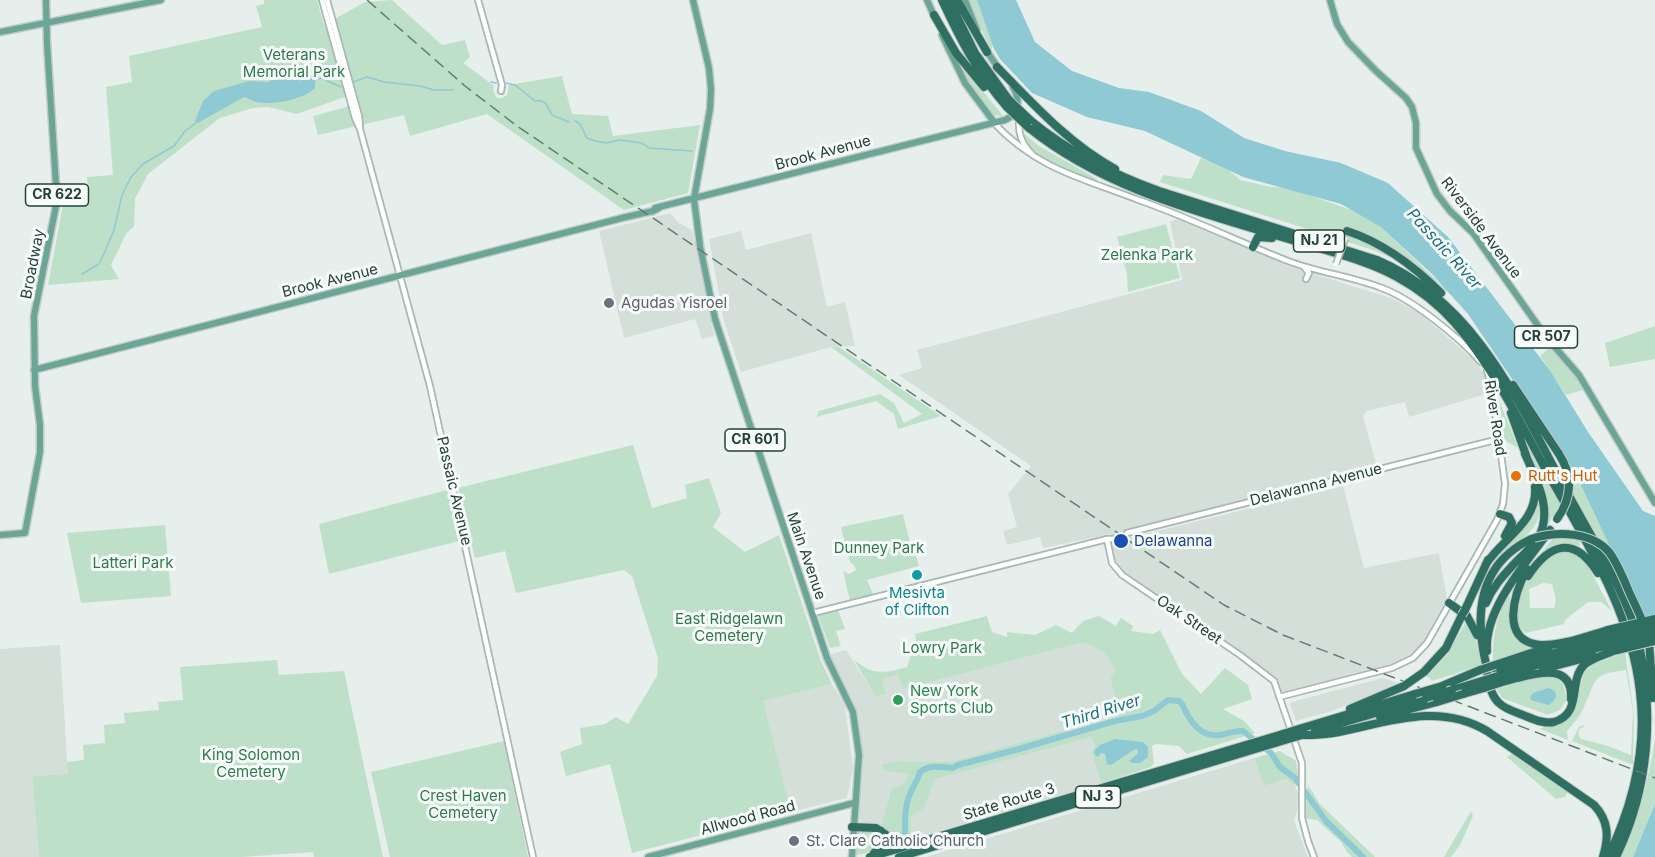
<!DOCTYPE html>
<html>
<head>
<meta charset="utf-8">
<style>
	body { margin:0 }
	canvas { display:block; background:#e6efeb }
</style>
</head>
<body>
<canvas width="1655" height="857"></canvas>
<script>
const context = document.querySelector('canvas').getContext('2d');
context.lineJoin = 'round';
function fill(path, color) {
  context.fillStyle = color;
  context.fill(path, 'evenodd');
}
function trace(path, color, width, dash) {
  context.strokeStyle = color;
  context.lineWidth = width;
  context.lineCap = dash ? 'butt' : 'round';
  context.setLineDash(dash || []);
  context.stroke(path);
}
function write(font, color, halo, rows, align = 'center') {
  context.font = font + ' Inter,sans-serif';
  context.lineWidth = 6;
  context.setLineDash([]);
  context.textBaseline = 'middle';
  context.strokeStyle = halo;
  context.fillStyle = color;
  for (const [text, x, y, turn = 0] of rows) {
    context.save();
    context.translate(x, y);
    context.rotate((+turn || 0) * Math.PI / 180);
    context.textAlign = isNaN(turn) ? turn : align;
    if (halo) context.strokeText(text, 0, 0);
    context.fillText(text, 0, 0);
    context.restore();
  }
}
fill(new Path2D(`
	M670 213 679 223 692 230 714 336 702 339 695 319 624 338 599 231Z
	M1179 219 1288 266 1391 298 1418 312 1475 361 1485 375 1489 393 1409 417 1405 402 1367 411 1363 416 1377 467 1125 531 1043 548 1040 537 1007 545 1003 531 1017 527 1008 494 1031 466 899 375 922 368 917 350 1182 280 1170 221Z
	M741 231 746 250 811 233 827 307 845 302 855 346 831 347 741 372 724 322 709 239Z
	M1343 486 1364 568 1439 553 1447 599 1421 645 1408 656 1393 663 1366 673 1281 692 1276 677 1125 573 1115 560 1112 549 1115 541Z
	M1080 643 1093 644 1111 659 1115 671 1110 678 1120 713 1114 720 950 762 899 761 884 771 908 774 904 784 891 789 881 828 860 821 857 808 863 763 859 719 854 703 829 655 846 650 875 696 886 693 881 679 898 675 903 689Z
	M60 645 68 774 32 776 39 857H0V649Z
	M1383 678 1401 684 1332 711 1296 721 1290 704 1292 702Z
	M832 684 845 705 853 768 847 798 791 812 762 701Z
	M1091 736 1095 746 1091 752 1101 783 912 839 911 817 924 808 934 779Z
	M1254 758 1264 786 1286 779 1295 786 1298 793 1297 811 1294 821 1308 857H926Z`), '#d4dfda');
fill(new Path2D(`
	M264 0H317L324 25 365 2 392 0 442 45 465 40 470 57 463 63 493 85 494 93 497 98H502L507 95 509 85 562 76 572 114 608 116 613 136 700 125 688 193 624 210 487 114 410 136 404 115 318 135 313 116 347 107 353 94 297 114 268 107 253 108 220 118 148 174 135 199 134 226 126 234 111 265 119 279 48 285 64 199 88 196 87 177 113 175 106 87 132 82 129 56 262 27 256 6 264 4Z
	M968 0H977L993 45 991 51Z
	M953 55 1004 117 990 114 977 98Z
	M1022 132 1039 146 1097 179V182C1071 172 1030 162 1022 132Z
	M1201 158 1223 165 1240 180 1271 187 1289 188 1371 217 1455 298 1424 274 1376 251 1160 182 1163 175 1191 179Z
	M1166 224 1180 278 1128 292 1127 274 1117 237Z
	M1655 326V359L1610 367 1605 343Z
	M1551 346 1570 368 1586 389 1566 395 1540 356Z
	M831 347H839L941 416 898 429 894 414 876 401 816 417 819 411 880 394 894 403 904 423 922 414Z
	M1495 390 1518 448 1502 439Z
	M1524 443 1534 456 1560 504 1546 528C1551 498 1535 470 1524 443Z
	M633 445 652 508 687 498 685 485 709 478 721 513 713 527 745 552 779 535 821 661 832 684 763 701 791 812 632 853 610 764 566 776 560 752 582 744 580 728 605 724 616 717 628 724 657 676 658 658 632 576 624 570 516 593 505 551 475 558 458 488Z
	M1569 463 1579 481 1610 546 1598 540 1573 495V481Z
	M447 490 459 541 329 574 319 524Z
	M1538 502C1546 530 1515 542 1495 557L1529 519Z
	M903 514 912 551 915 553 919 566 867 580 873 594 850 601 843 571 849 574 856 570 854 565 850 562 841 527Z
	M165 525 171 596 81 603 67 533Z
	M1554 537 1580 540V546H1556L1537 558Z
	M1557 551H1571L1586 562 1612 611 1601 602H1588L1565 620 1564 624 1526 633 1519 628C1513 594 1531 569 1557 551ZM1543 583 1552 584 1556 600 1554 608H1530L1529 589Z
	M1510 590C1509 627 1508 623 1535 648L1493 661C1492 635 1498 613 1510 590Z
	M838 610 845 629 836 631 841 646 830 648 818 615Z
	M987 616 992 632 1007 637V632L1035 635 1056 625 1072 633 1083 621 1099 616 1116 626 1121 618 1133 626 1131 631 1153 634 1160 630 1182 674 1201 694 1225 668 1248 685 1252 699 1223 709 1244 721 1255 733 1187 754 1179 746 1156 744 1152 746 1154 763 1151 767 1101 783 1091 752 1095 746 1091 737 935 779 924 808 911 817 912 839 899 840 881 828 891 789 904 784 908 774 884 771 882 764 899 761 950 762 1058 732 1065 731 1066 733 1113 720 1120 713 1110 678 1115 671C1109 655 1098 644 1080 643L903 689 898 675 882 679 886 694 875 696 854 660C874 676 884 673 907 667L911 655 918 652 915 634Z
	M1467 620 1475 637 1482 665 1432 681 1427 676 1447 655Z
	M1625 652 1634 715 1633 765 1572 741 1579 727 1583 725 1585 727 1580 728 1578 734 1581 739 1608 746 1631 755 1633 712 1626 670C1590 675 1598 678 1584 707 1581 716 1573 723 1567 731L1568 740 1540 729C1550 724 1564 722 1571 714 1581 704 1579 683 1585 671L1595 664Z
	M277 660 279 675 344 671 383 857H314L313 852 242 857H39L32 776 68 774 67 762 84 760 83 745 105 743 104 725 125 723 124 713 159 710 158 702 183 700 180 667Z
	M1541 676H1555L1563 684 1567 699 1560 710 1548 715 1502 698 1497 689Z
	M1655 739V804L1633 857H1620C1639 816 1648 783 1655 739Z
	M504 741 528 857H390L371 772Z
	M1280 751 1296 761 1298 775 1295 786 1286 779 1264 786 1254 758Z
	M1513 753 1568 791 1565 797 1556 799 1507 757Z
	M1308 785 1320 804 1375 857H1352L1347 852 1341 842 1317 820 1305 818Z
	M1471 811 1473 816 1460 845 1451 857H1444Z
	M871 830 877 835 880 841C876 851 865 854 855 855L858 832Z`), '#bfe0c8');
fill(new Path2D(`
	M977 0H1016L1035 42 1072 71 1119 88 1149 92 1201 111 1244 138 1285 151 1341 163 1388 183 1448 237 1551 372 1588 432 1643 511 1655 516V642L1579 481 1569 463 1468 314 1432 274 1381 227 1341 204 1243 177 1145 131 1087 117 1032 93 1000 59 994 49Z
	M308 71 315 80V88C305 99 272 106 257 102 251 101 249 98 244 97L198 123 195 121 203 101 214 91 249 81 268 82 276 77Z
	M1548 688C1560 690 1557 701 1548 705L1531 700 1530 697 1533 693Z
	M1115 739 1143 742 1148 747V757L1140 763H1132L1129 761 1138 753V750L1135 749 1111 765 1107 764 1105 754 1101 753 1098 757 1095 755 1094 751 1100 745Z
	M1655 804V857H1633Z`), '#8ec9d4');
trace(new Path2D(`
	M315 80 321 78 341 87
	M353 82 367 77 384 82 420 86 434 90H454
	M491 82 496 83
	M506 83 515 85 535 101C546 99 547 106 552 115L569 122
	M575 121 580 124 587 138 595 141 606 143 620 140 642 143 649 148 692 151
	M82 274 99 264 103 256 114 230 122 195 131 177 143 164 174 146 185 131 197 122`), '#8ec9d4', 1.5);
trace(new Path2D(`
	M905 839C905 825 904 807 910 794 914 784 917 783 920 772 930 764 941 767 953 768L958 765 1019 749 1115 721 1142 716 1154 711 1168 700 1179 701 1182 704C1189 719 1199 738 1220 735 1228 734 1235 730 1243 731L1271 753 1280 767 1295 778 1326 821 1363 857`), '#8ec9d4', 6);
trace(new Path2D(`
	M1111 537 1124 533
	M1114 539 1130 535`), '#bfccc8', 4.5, [4.5, 2]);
const minor = new Path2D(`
	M322 0 355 118 360 129 430 386 533 857
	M327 0 359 116 360 126
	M478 0 502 85 501 91
	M1019 118C1018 133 1021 143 1032 154
	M994 123C1036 168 1081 178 1136 199 1188 217 1237 241 1288 261 1317 272 1349 276 1379 287 1410 297 1459 337 1481 362
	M1304 267 1309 273 1306 279
	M1127 533 1499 439
	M1107 539 1112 563 1122 575 1240 655 1274 681 1302 763V818L1308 841 1314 857
	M813 613 1107 539H1114
	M1279 697 1392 668 1413 658 1427 643 1497 520 1503 504 1505 484 1492 389 1487 371`);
const major = new Path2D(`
	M693 0 709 68 711 90 710 109 694 199 700 246 715 319 781 519 827 658 853 712 859 755 852 857
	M927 0 935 18
	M965 0 977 30
	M1330 0 1337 24 1348 42 1376 71 1406 98 1412 107 1416 123V148L1437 194 1450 211 1473 233 1546 337 1579 375 1655 503
	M0 32 161 0
	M942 35 965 83 994 122
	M986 50 999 69
	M655 208 1005 120C1020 113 1020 99 1013 87
	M34 370 626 217 653 211 659 208
	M0 535 25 533 40 452V425L35 386 34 316 57 201 47 43 46 0
	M648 857 854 803`);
const highway = new Path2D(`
	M942 0C960 39 978 74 1007 107
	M949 0 975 53 1009 100
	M957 0 987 52
	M934 15 956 53 984 87
	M997 67C1033 104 1069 144 1115 169
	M1030 120C1069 152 1112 174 1159 191L1377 260C1477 303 1519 404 1568 494 1592 538 1619 581 1635 628
	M1029 128C1107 191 1207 214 1302 243 1334 253 1368 261 1397 277 1419 289 1439 305 1455 323 1492 366 1518 418 1545 468 1584 539 1631 609 1640 692 1647 750 1633 805 1608 857
	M1347 231C1384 243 1414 266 1441 293
	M1253 247 1258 237 1272 238
	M1513 385 1559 454
	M1511 413 1527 458
	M1500 514 1509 517 1512 523 1505 536
	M1531 539C1479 564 1474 613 1486 664 1488 677 1489 694 1499 703 1505 709 1515 712 1523 715 1533 719 1543 724 1554 722 1583 714 1568 681 1584 665 1592 658 1604 655 1613 651
	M1486 564C1503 538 1538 522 1535 487
	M1527 569C1515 592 1498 641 1540 645 1562 646 1587 636 1608 630
	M1528 576C1550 543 1574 535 1598 573
	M1449 603 1467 616 1477 635
	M1486 603C1492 588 1502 577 1513 565 1521 557 1531 548 1538 538 1554 511 1536 479 1525 454
	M1465 610 1488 560
	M1649 641 1653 698
	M1487 651C1484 609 1526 563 1550 530
	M1495 665 1549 647
	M1543 669 1593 656
	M1496 670 1610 637
	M1424 672 1446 648 1462 615
	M1498 676 1612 644
	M1518 678C1540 672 1573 664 1571 699
	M1499 683 1521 677
	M1442 686 1480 670
	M1452 690 1482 681
	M1463 694 1484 688
	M1350 709 1404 686
	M1380 717 1437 702
	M1299 729 1415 694
	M1315 731 1426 698
	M1302 735C1314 735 1326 735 1339 732 1388 722 1439 702 1487 731L1594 805C1609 821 1609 837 1603 857
	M852 827 876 828 897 842 909 843
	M874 853 883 845V836L881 831
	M870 857 1283 734
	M899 857 1285 740
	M1616 857C1649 789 1655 713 1638 640`);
trace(minor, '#a8b8b2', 8);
trace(major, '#c2cac8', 9);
trace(highway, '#c2cac8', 10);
trace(minor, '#fff', 4.5);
trace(major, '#6aa596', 6);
trace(highway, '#2f6f62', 8);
trace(new Path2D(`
	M367 0 465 86 517 126 1224 605 1283 635 1655 778`), '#5f7d75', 1.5, [12, 6]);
const minorBridge = new Path2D(`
	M1336 264 1345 239`);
const highwayBridge = new Path2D(`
	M1009 100 1030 120
	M1007 107 1029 128
	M1557 519C1572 498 1573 476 1559 454
	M1534 538C1558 531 1592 532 1609 552 1618 564 1624 580 1630 594 1637 609 1645 624 1649 641
	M1462 615 1465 610
	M1608 630 1655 619
	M1610 637 1655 627
	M1612 644 1655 634
	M1613 651 1655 641
	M1480 670 1495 665
	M1482 681 1498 676
	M1404 686 1424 672
	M1484 688 1499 683
	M1415 694 1442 686
	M1426 698 1452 690
	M1437 702 1463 694
	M1283 734 1299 729
	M1285 740 1302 735`);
trace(minorBridge, '#a8b8b2', 8, []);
trace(highwayBridge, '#c2cac8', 10, []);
trace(minorBridge, '#fff', 4.5);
trace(highwayBridge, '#2f6f62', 8);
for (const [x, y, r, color] of [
	[609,303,6,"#6b7280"],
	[1516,476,6,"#e8710a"],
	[1121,541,8,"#1a4fb4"],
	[917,575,6,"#0f9aa8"],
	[898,700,6,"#2e9e5b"],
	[794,841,6,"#6b7280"]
]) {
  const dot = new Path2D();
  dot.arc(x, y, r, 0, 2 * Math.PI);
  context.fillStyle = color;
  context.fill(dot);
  trace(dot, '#f7fbf9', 2);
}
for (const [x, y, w] of [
	[57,195,63],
	[1319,241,51],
	[1546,337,63],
	[755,440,60],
	[1098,797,45]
]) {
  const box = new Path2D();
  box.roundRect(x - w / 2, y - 11, w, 22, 4.5);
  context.fillStyle = '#f7fbf9';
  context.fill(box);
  trace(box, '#24423a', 1.5);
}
write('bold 14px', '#24423a', null, [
	["CR 622",57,195],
	["NJ 21",1319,241],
	["CR 507",1546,337],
	["CR 601",755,440],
	["NJ 3",1098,797]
]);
write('15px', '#2d7a4b', '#f7fbf9', [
	["Veterans",294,55],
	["Memorial Park",294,72],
	["Zelenka Park",1147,255],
	["Dunney Park",879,548],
	["Latteri Park",133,563],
	["East Ridgelawn",729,619],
	["Cemetery",729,636],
	["Lowry Park",942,648],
	["King Solomon",251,755],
	["Cemetery",251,772],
	["Crest Haven",463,796],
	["Cemetery",463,813]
]);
write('15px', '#24423a', '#f7fbf9', [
	["Brook Avenue",823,153,-15],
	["Riverside Avenue",1481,228,53],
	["Broadway",33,264,-79],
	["Brook Avenue",330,281,-14],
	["River Road",1495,418,81],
	["Delawanna Avenue",1316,485,-14],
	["Passaic Avenue",454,491,77],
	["Main Avenue",806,556,71],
	["Oak Street",1189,620,34],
	["State Route 3",1009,802,-17],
	["Allwood Road",748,818,-15]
]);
write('15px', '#5b616d', '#f7fbf9', [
	["Agudas Yisroel",621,303],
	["St. Clare Catholic Church",806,841]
], 'left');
write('15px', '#c56008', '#f7fbf9', [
	["Rutt's Hut",1528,476]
], 'left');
write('15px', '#164399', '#f7fbf9', [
	["Delawanna",1134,541]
], 'left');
write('15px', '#0d838f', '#f7fbf9', [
	["Mesivta",917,593],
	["of Clifton",917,610]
]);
write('15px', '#27864d', '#f7fbf9', [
	["New York",910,691],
	["Sports Club",910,708]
], 'left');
write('italic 16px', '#1c6f80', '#f7fbf9', [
	["Passaic River",1444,249,48],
	["Third River",1101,712,-17]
]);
</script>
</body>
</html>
